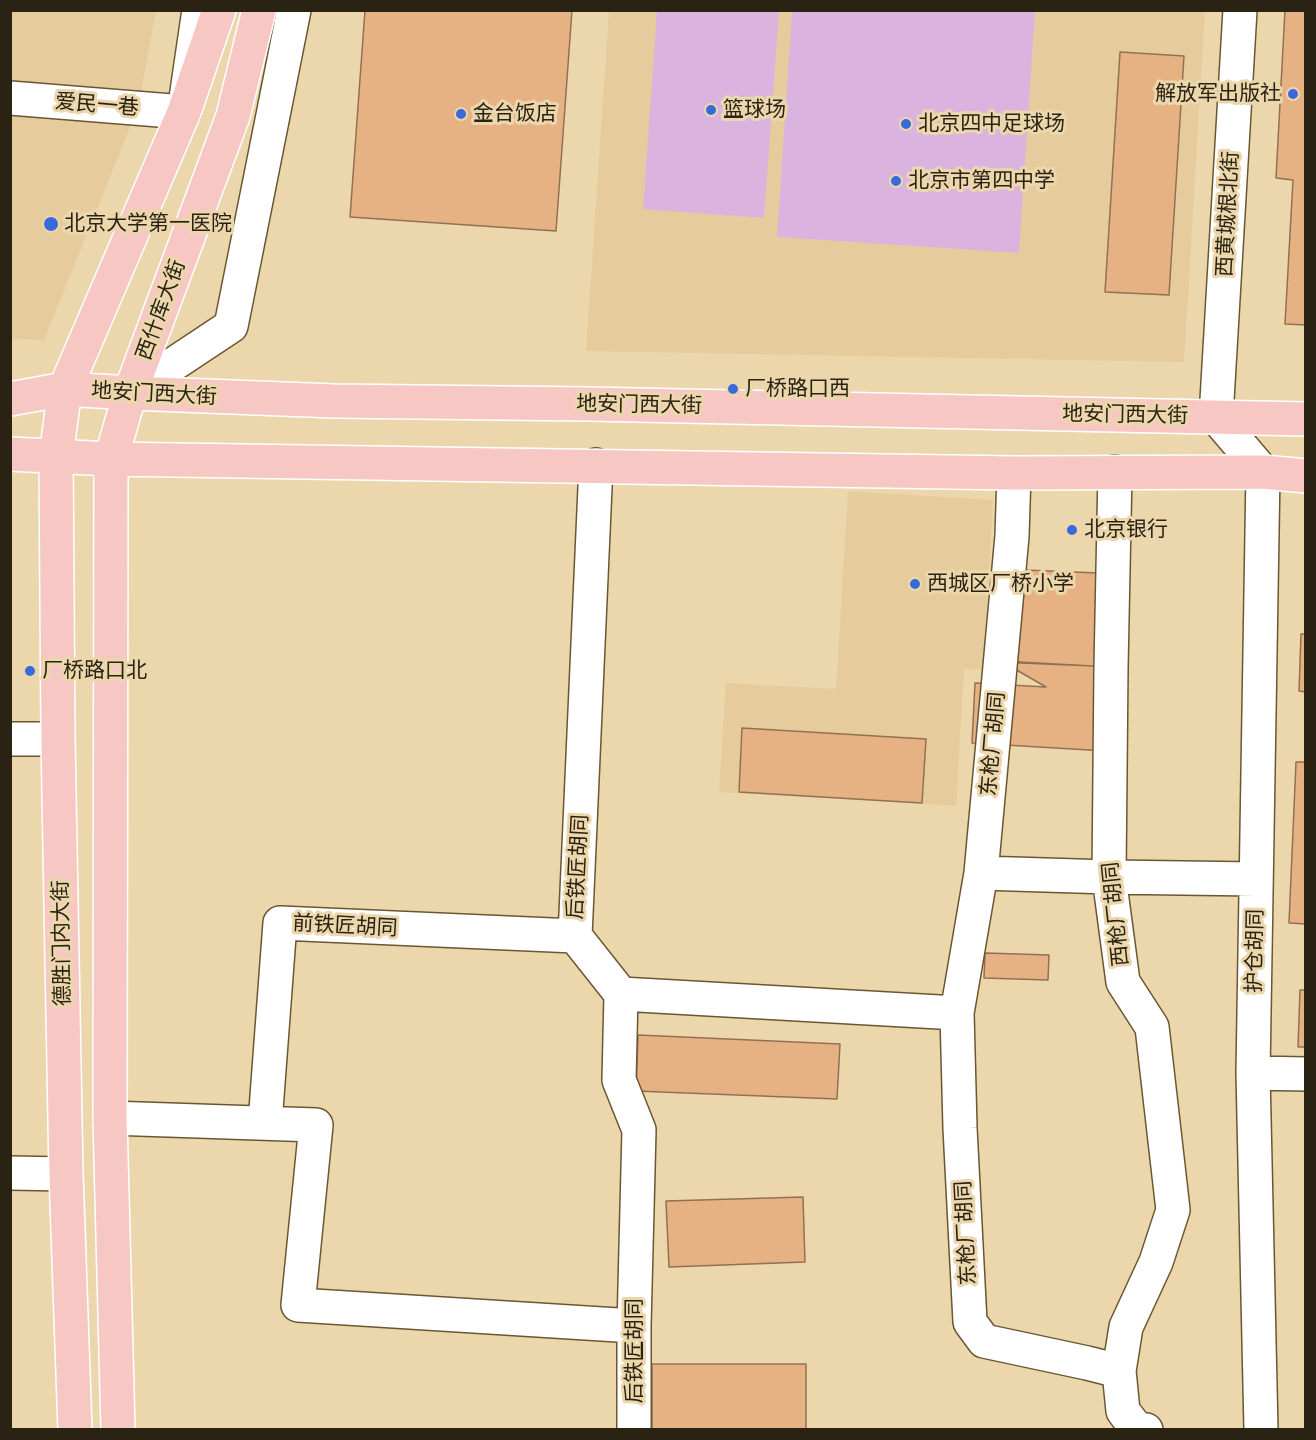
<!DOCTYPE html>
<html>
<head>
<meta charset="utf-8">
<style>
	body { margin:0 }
	#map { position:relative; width:1316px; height:1440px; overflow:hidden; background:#ecd7ad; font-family:Raleway,sans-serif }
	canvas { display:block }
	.frame { position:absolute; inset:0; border:12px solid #2a2212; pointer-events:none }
</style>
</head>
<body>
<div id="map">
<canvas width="1316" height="1440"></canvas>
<div class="frame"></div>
</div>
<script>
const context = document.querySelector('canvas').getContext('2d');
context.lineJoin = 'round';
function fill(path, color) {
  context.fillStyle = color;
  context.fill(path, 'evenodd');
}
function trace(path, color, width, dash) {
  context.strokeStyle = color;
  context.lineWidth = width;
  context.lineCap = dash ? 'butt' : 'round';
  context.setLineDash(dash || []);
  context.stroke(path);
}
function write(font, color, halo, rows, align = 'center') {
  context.font = font + ' Raleway,"Noto Sans SC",sans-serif';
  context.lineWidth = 6;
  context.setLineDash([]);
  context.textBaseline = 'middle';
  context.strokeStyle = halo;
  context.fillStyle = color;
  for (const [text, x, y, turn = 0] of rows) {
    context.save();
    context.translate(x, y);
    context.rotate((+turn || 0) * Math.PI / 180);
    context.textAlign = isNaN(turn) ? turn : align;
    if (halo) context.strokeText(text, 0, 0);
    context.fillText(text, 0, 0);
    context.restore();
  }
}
fill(new Path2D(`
	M11 11H156L138 108 44 340 11 339Z
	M609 11H1205L1184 362 586 351Z
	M848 491 993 500 983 670 964 669 956 806 719 792 726 683 836 689Z`), '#e6cc9c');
fill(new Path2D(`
	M657 11H779L764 218 643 209Z
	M792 11H1035L1019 253 777 237Z`), '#dab4de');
const building = new Path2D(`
	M365 10H572L556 231 350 217Z
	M1285 10H1306V325L1285 324 1293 180 1276 178Z
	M1120 52 1184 56 1169 295 1105 292Z
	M1000 569 1123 574 1119 667 996 662Z
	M1301 634H1306V692L1299 691Z
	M1001 661 1111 667 1106 751 972 743 975 683 1046 687Z
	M742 728 926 739 922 803 739 792Z
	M1296 762H1306V924L1289 923Z
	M985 953 1049 955 1048 980 984 978Z
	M1300 990H1306V1047H1298Z
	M638 1035 840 1044 837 1099 636 1091Z
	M803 1197 805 1262 669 1267 666 1201Z
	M652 1364H806V1430H652Z`);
fill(building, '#e6b283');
trace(building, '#927153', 1.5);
const minor = new Path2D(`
	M1240 10 1216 417 1263 472 1253 1073 1261 1430
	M10 98 184 112 199 10
	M130 393 231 326 294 10
	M596 465 575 936 621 994 619 1080 639 1130 634 1326V1430
	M1115 472 1111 667 1109 877 1123 982 1152 1027 1173 1210 1156 1262 1126 1327 1119 1371
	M1014 473 1012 536 981 873 957 1013 960 1128 970 1322 984 1341 1087 1363 1119 1371 1123 1411 1137 1429 1146 1430
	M10 739H58
	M981 873 1109 877 1256 879
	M621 994 957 1013
	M1253 1073 1306 1074
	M110 1118 316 1125 298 1305 634 1326
	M265 1123 280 923 575 936
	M10 1173 66 1174`);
const major = new Path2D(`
	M10 399 65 389 130 393 334 401 588 404 1306 419
	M10 454 111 459 1014 473 1263 472 1306 476
	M75 1430 66 1174 58 739 56 456 65 389 184 112 219 10
	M118 1430 110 1118 111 459 130 393 233 116 259 10`);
trace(minor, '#6a5731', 36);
trace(major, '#fff', 36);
trace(minor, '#fff', 33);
trace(major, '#f7c7c4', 33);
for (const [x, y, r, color] of [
	[1293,94,6,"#386ada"],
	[711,110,6,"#386ada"],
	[461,114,6,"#386ada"],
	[906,124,6,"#386ada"],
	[896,181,6,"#386ada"],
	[51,224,8,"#386ada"],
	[733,389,6,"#386ada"],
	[1072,530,6,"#386ada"],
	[915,584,6,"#386ada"],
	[30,671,6,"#386ada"]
]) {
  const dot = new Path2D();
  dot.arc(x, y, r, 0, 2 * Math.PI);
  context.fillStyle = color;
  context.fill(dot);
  trace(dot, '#ecd7ad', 2);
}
write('21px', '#2a2212', '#ecd7ad', [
	["解放军出版社",1281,94,"right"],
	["篮球场",723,110],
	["金台饭店",473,114],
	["北京四中足球场",918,124],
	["北京市第四中学",908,181],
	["北京大学第一医院",64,224],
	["厂桥路口西",745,389],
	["北京银行",1084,530],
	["西城区厂桥小学",927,584],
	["厂桥路口北",42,671]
], 'left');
write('21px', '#2a2212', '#ecd7ad', [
	["爱民一巷",97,105,5],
	["西黄城根北街",1228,214,-87],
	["西什库大街",161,310,-70],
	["地安门西大街",154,394,3],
	["地安门西大街",639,405,1],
	["地安门西大街",1125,415,1],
	["东枪厂胡同",993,744,-85],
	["后铁匠胡同",578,867,-87],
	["西枪厂胡同",1116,914,-96],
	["前铁匠胡同",345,926,3],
	["德胜门内大街",62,943,-91],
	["护仓胡同",1255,951,-89],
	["东枪厂胡同",966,1233,-93],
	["后铁匠胡同",635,1351,-90]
]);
</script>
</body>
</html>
